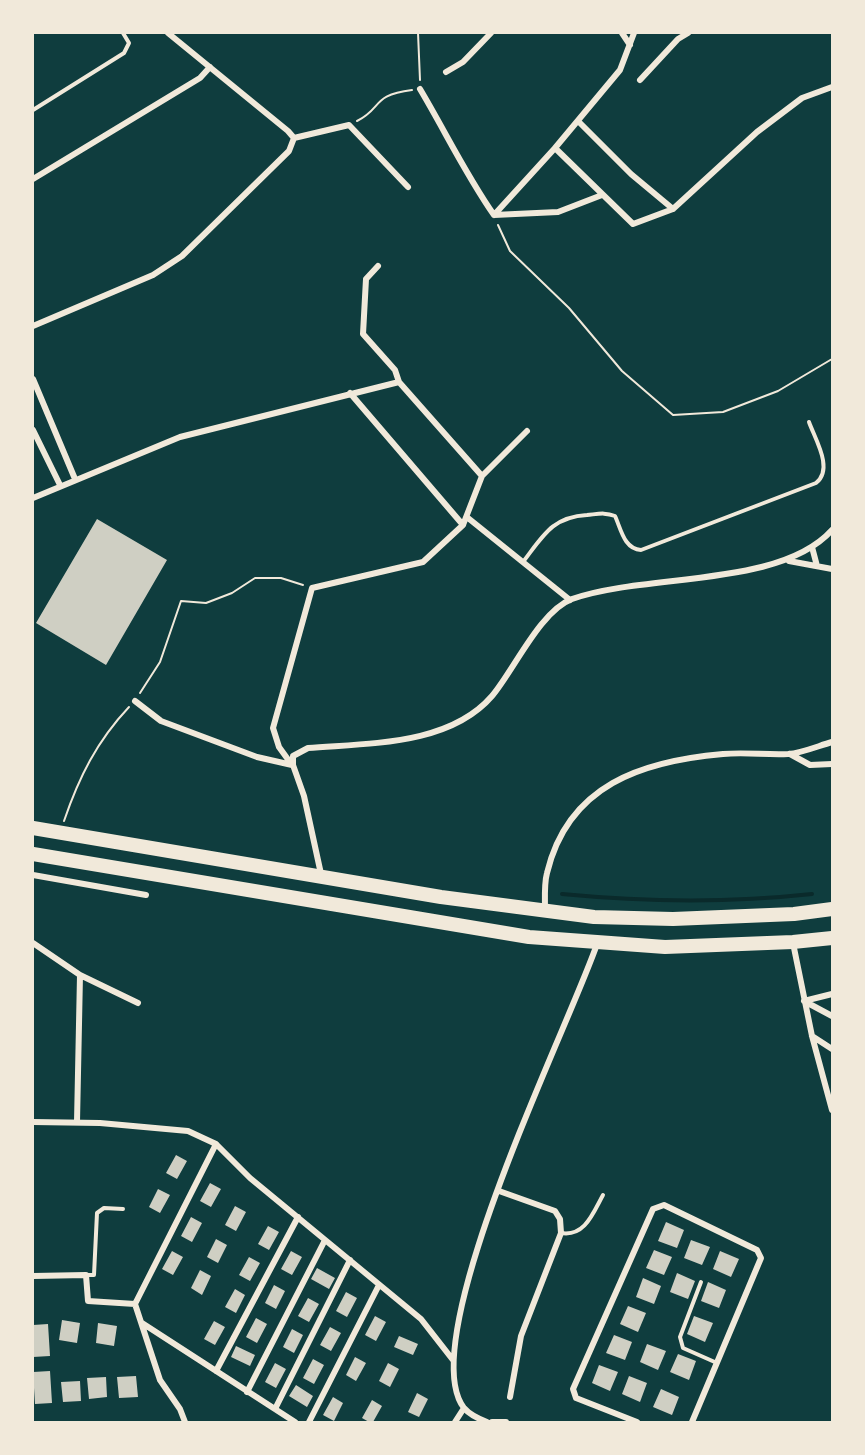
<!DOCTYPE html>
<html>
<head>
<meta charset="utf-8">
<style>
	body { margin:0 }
	#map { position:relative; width:865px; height:1455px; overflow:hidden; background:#0f3d3e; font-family:"PT Serif",serif }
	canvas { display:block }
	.frame { position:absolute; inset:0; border:34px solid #f1e9da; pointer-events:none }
</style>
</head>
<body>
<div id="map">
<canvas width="865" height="1455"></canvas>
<div class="frame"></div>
</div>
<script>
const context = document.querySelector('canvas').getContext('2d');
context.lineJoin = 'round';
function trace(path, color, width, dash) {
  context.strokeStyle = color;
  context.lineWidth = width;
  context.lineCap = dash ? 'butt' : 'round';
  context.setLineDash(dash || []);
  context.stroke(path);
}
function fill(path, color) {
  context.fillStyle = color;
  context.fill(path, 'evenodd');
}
trace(new Path2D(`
	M562 894C645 902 729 903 812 894`), '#0a2a2b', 4);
fill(new Path2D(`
	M97 519 167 560 106 665 36 623Z
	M176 1155 187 1161 177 1179 166 1173Z
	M210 1183 221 1189 211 1207 200 1201Z
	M158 1189 170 1195 160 1213 149 1207Z
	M235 1206 246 1212 236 1231 225 1225Z
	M191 1217 202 1223 192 1242 181 1236Z
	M666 1222 684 1230 677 1248 658 1241Z
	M268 1226 279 1232 269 1250 258 1244Z
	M216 1239 227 1245 218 1263 207 1257Z
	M691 1240 710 1247 702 1265 684 1258Z
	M654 1250 672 1257 664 1275 646 1268Z
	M172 1251 183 1257 173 1275 162 1269Z
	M291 1251 302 1257 292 1275 281 1269Z
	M720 1251 739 1259 731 1277 713 1269Z
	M249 1257 260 1263 250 1281 239 1275Z
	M317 1268 335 1278 329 1289 311 1279Z
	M200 1270 211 1276 202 1295 191 1288Z
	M677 1273 695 1281 688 1299 670 1292Z
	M643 1278 661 1286 654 1304 636 1297Z
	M708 1282 726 1290 719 1308 701 1301Z
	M274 1285 285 1291 276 1309 265 1303Z
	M235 1289 245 1295 236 1313 225 1307Z
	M346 1292 357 1298 347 1317 336 1311Z
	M308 1298 319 1304 309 1322 298 1316Z
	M628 1306 646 1313 638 1332 620 1324Z
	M375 1316 386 1322 376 1341 365 1335Z
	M694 1316 713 1323 705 1342 687 1334Z
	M256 1318 267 1324 257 1343 246 1337Z
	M62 1320 80 1323 77 1343 59 1340Z
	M214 1321 225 1327 215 1345 204 1339Z
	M98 1323 117 1326 114 1346 96 1343Z
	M48 1324 50 1356 33 1357V1325Z
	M330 1327 341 1333 331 1351 320 1345Z
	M292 1329 303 1335 294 1353 283 1347Z
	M614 1335 632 1342 625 1360 606 1353Z
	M399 1336 418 1344 413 1355 394 1347Z
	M647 1344 666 1351 658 1370 640 1362Z
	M236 1346 255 1355 250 1366 231 1357Z
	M678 1354 696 1361 689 1380 670 1372Z
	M355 1357 366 1363 356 1381 346 1375Z
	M313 1359 324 1365 314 1384 303 1378Z
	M275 1363 286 1369 276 1388 265 1382Z
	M388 1363 399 1369 390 1387 379 1381Z
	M599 1365 618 1372 610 1391 592 1383Z
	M50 1371 52 1403 35 1404 33 1372Z
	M136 1376 138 1397 119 1398 117 1377Z
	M629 1376 647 1383 640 1402 622 1394Z
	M106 1377 107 1397 89 1399 87 1378Z
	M80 1381 81 1401 63 1402 61 1382Z
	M296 1385 313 1396 307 1407 289 1396Z
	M661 1389 679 1397 672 1415 653 1407Z
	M417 1393 428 1399 419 1417 408 1412Z
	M333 1397 343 1403 334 1421 323 1415Z
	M372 1400 382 1406 373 1422H369L362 1418Z`), '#cfcfc3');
trace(new Path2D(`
	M418 33 420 80
	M357 121C383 108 371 95 412 90
	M498 225 510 251 569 308 622 371 673 415 723 412 778 391 832 359
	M140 693 160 662 181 601 206 603 232 593 255 578H281L303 585
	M64 821C79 777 97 741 129 707`), '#f1e9da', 2);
trace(new Path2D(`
	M33 110 124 53 129 43 123 33
	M523 562C543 536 552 517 587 515 598 514 605 512 615 516 621 529 624 549 641 550L816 483C834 469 815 439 809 422
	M561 1233C585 1237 593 1213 603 1195
	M86 1275H94L97 1213 104 1208 123 1209
	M701 1282 680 1337 683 1348 717 1363`), '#f1e9da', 4);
trace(new Path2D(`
	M168 33 288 131 294 138
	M622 33 630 45
	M446 72 463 62 491 33
	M640 80 678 39 688 33
	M420 89C445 131 466 175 494 215L558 212 602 195
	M578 121 631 174 673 209 757 132 802 98 832 87
	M294 138 349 125 408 187
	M555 148 620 70 634 33
	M33 179 200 78 210 67
	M494 215 555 148 633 224 673 209
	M378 266 366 279 363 334 395 370 399 382 482 476
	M33 326 153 275 182 256 289 151 294 138
	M33 379 75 479
	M350 393 463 525
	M33 430 60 485
	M33 498 180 437 399 382
	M468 518 570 600
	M812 547 817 566
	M789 561 832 569
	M135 701 161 721 257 757 292 765
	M790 754 810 765 832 764
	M292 765 279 747 273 728 312 588 423 562 463 525 482 476 527 431
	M321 874 304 796 293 765V756L308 748C367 743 449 746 492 696 514 670 540 611 572 599 646 573 780 588 832 530
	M33 875 146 895
	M545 910C545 898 544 884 547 873 568 785 642 761 723 754 745 752 766 755 788 754 802 753 818 746 832 742
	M33 943 80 975 138 1003
	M793 943 812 1036 832 1110
	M804 1001 832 1016
	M804 1001 832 994
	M812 1036 832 1049
	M33 1122 100 1123 188 1131 216 1144 250 1178 421 1319 453 1360
	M77 1122 80 975
	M499 1191 555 1211 560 1219 561 1233 521 1336 510 1397
	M33 1276 86 1275 88 1301 135 1304 160 1380 180 1409 185 1422
	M135 1304 216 1144
	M142 1323 295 1422
	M216 1371 298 1217
	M247 1392 325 1240
	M275 1409 350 1260
	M309 1422 379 1285
	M455 1422 464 1408
	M487 1422C479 1419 470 1415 464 1408 412 1341 570 1024 597 944
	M492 1422H506
	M637 1422 576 1398 573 1389 653 1209 664 1205 757 1250 761 1258 692 1422`), '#f1e9da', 6);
trace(new Path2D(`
	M33 828 441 897 594 917 673 919 794 914 832 909
	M33 854 529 937 665 947 793 942 832 938`), '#f1e9da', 14);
</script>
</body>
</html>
